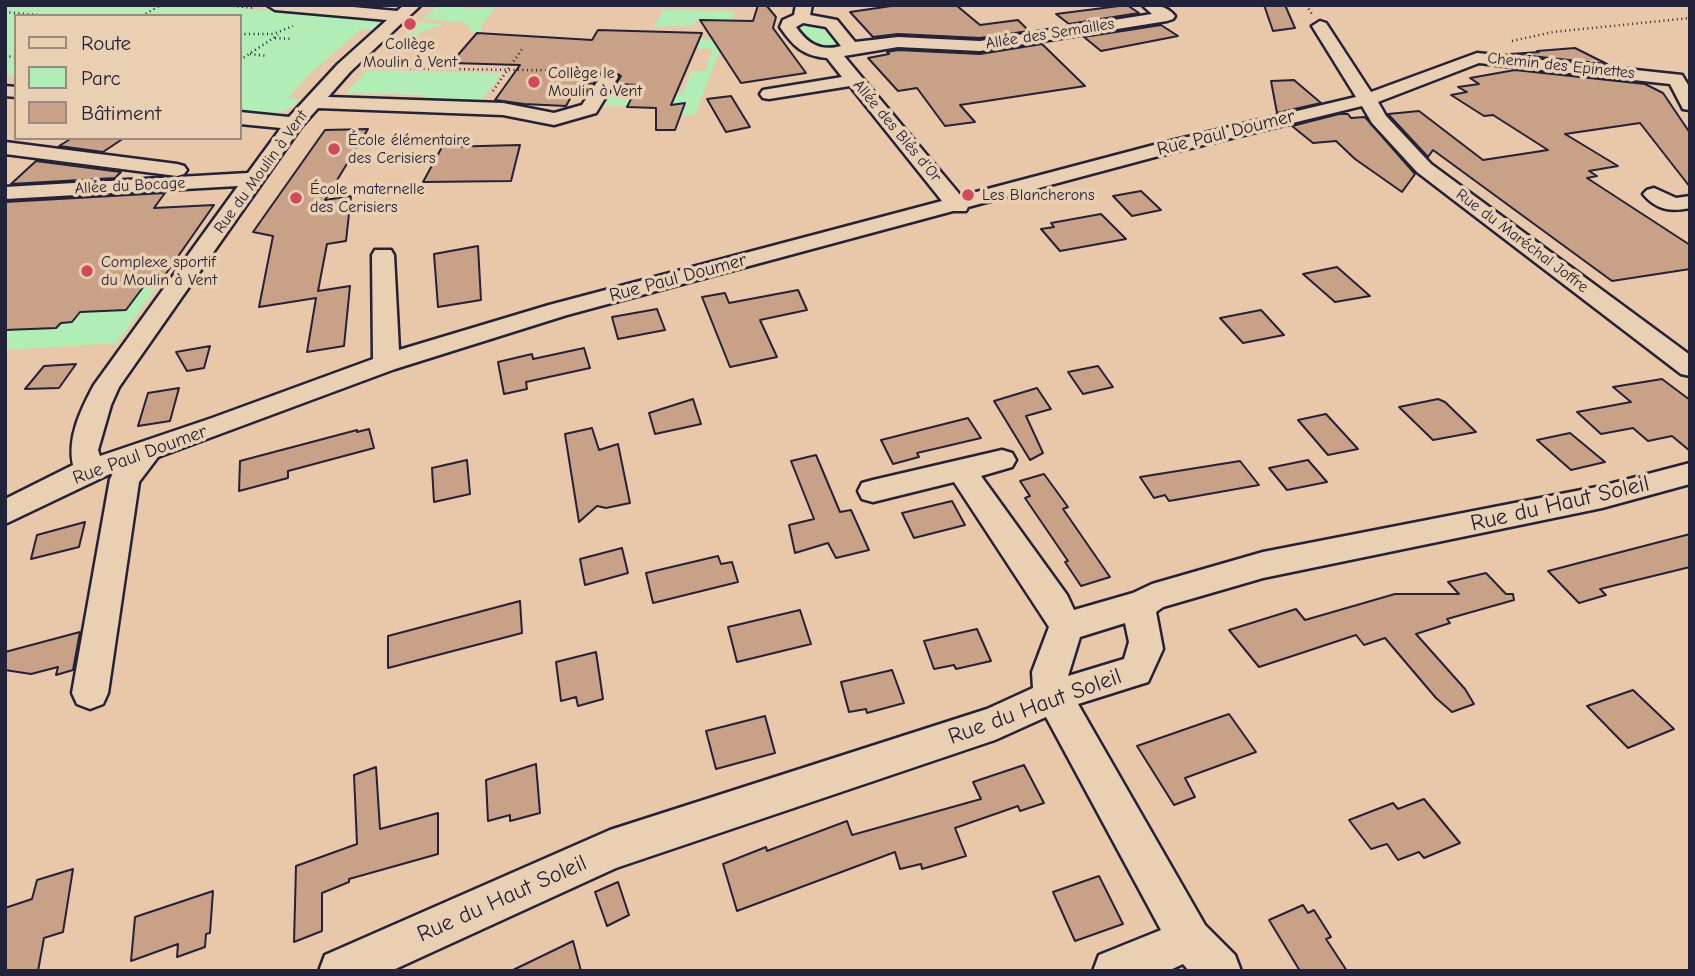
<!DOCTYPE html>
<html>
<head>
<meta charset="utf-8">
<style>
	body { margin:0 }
	#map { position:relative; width:1695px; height:976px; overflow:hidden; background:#e8c8a9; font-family:"Comic Neue",sans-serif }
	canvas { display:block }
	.frame { position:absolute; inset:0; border:7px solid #22223b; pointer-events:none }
	.legend { position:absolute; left:14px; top:14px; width:228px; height:126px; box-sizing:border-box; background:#ead0b2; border:2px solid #9a8a82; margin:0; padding:9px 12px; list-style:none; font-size:21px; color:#22223b }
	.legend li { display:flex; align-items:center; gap:14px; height:35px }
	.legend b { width:35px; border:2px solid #9a8a82 }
</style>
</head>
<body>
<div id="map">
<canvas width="1695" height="976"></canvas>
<div class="frame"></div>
<ul class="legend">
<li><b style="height:9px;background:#ead0b2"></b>Route</li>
<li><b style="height:19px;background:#b1eeb5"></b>Parc</li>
<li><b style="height:19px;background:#c8a187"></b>Bâtiment</li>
</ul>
</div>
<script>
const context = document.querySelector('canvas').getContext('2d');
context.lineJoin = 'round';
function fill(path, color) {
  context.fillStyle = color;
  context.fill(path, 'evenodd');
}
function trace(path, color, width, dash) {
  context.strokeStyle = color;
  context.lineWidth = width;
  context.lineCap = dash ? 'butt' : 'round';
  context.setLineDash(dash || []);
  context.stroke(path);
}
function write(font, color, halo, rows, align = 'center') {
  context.font = font + ' "Comic Neue",sans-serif';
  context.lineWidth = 7;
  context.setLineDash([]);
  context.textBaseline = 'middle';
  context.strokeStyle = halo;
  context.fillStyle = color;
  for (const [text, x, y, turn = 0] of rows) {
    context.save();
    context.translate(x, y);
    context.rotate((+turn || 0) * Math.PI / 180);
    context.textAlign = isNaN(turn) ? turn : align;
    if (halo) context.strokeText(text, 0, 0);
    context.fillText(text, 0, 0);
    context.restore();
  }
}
fill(new Path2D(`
	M5 5H208L380 21 373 29H361L311 73 288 98 300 99C283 119 263 114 240 111V16H16V75L5 76Z
	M438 5H465L463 9 496 8 482 24 481 32H471L470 27 462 22 423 19Z
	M663 10 735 11 695 115 657 114 660 107 601 106 618 77H624L615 91V95L634 96 637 92 683 94 691 71H705L713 49 696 48 699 39 713 40 720 20 697 19 694 25 654 27Z
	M418 22 441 24V26L420 32 418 37 426 43H422L419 48 398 44 401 41H398Z
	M798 23H823L841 43 835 48 813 49 794 26Z
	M368 70 502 73 481 101 423 99 426 95 346 93Z
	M214 205 117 343 5 350V257L160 211 164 207Z`), '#b1eeb5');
const building = new Path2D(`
	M758 5H766L776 17 773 28 806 73 741 83 700 20 753 21Z
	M898 5H956L980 25 1018 20 1029 31 980 38 898 34 873 37 850 12Z
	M1127 5 1139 13 1069 24 1056 14Z
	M1264 5H1285L1295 28 1273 31Z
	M1161 25 1178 36 1101 51 1084 37Z
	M598 30 702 33 671 105 685 103 675 130H656V108L627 107 638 85 616 84 621 76 610 70 601 72 593 84 579 83 566 106 524 104 495 100 520 65 451 63 477 33 592 40Z
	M1042 44 1085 86 960 105 975 122 945 126 917 88 898 91 868 58 889 54 887 52 898 50 980 54Z
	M1575 48 1607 64 1511 54 1539 52 1537 51Z
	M1515 70 1645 84 1663 93 1690 133V187L1640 123 1565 134 1618 166 1589 171 1597 176 1587 178 1690 245V269L1612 281 1433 150 1428 157 1388 114 1419 111 1483 160 1548 150 1493 115 1484 116 1451 95 1467 92 1458 87 1479 84 1470 78Z
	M1294 80 1321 103 1277 113 1271 81Z
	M731 96 750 127 726 132 707 99Z
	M1339 114H1348L1351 118 1365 117 1415 174 1402 192 1355 159 1336 141 1313 143 1292 126Z
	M368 129 325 200 351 196 346 241 327 244 318 291 350 286 344 346 307 352 316 298 259 307 273 236 253 232 325 130Z
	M72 138H124L103 152 59 146Z
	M520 145 511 181 423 182 442 147Z
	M36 161 121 172 115 178 11 184Z
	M1141 191 1161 210 1132 216 1113 196Z
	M165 193 154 208 214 205 158 285 144 286 126 310 80 312 72 322 61 323 56 328 5 330V202Z
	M1101 214 1126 239 1060 251 1041 229 1054 227 1051 223Z
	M478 246 481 300 438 307 434 254Z
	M1337 267 1370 296 1335 302 1303 274Z
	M798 290 807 310 760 320 777 357 730 367 702 297 725 293 729 303Z
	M657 309 665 330 618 339 612 317Z
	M1261 310 1284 335 1243 343 1220 318Z
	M210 346 204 368 187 371 176 352Z
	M584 348 590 368 526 382 527 389 504 394 498 362 532 354 533 359Z
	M76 364 59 388 25 389 44 366Z
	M1098 366 1113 387 1083 394 1068 372Z
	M1662 379 1690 400V451L1672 436 1648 441 1633 428 1601 434 1577 412 1631 402 1613 387Z
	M179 388 170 421 138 426 148 393Z
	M1037 388 1051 409 1026 416 1043 453 1030 460 994 401Z
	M693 399 701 424 655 434 649 413Z
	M1438 399 1445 402 1476 432 1433 440 1399 407Z
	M1326 414 1358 449 1328 455 1298 420Z
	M968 418 981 438 917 453 919 457 893 464 881 440Z
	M592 428 599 450 618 444 630 503 606 508 597 506 579 522 565 434Z
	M369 429 374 448 288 471V478L239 491 240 461 357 430V432Z
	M1570 433 1605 462 1571 470 1537 440Z
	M816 455 840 512 851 510 869 550 836 558 828 543 795 553 789 525 814 519 791 461Z
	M467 460 470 494 434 502 432 468Z
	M1308 460 1327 482 1287 490 1269 468Z
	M1240 461 1259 485 1169 501 1165 495 1154 498 1140 477Z
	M1044 474 1068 507 1063 509 1110 577 1081 586 1065 562 1068 561 1025 498 1030 496 1020 481Z
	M952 501 965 525 914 538 902 513Z
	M85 522 79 547 31 559 37 535Z
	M1690 534V567L1600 589 1606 595 1579 603 1548 571Z
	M622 548 628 573 585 585 580 559Z
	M718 556 721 564 732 562 738 582 653 603 646 573Z
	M1486 573 1506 594H1513L1514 600 1447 619 1450 623 1416 634 1465 689 1474 704 1452 712 1436 698 1385 638 1364 645 1356 635 1259 667 1229 630 1296 609 1305 620 1395 594H1459L1448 582Z
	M520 601 522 633 388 668V636Z
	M800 610 811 644 737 662 728 627Z
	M977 629 991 661 956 669 954 665 934 669 924 641Z
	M80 632 73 670 56 675 58 667 31 674 5 670V652Z
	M596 652 603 699 578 706 576 697 561 701 556 662Z
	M892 670 904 703 867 713 866 709 849 712 841 682Z
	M1633 690 1674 729 1628 748 1587 706Z
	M1229 714 1256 752 1185 778 1195 797 1174 805 1137 746Z
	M765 716 775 753 716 769 706 731Z
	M536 764 540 813 510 821V815L488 821 486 780Z
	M1024 765 1044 803 1020 811 1018 806 955 828 966 856 922 869 921 864 900 869 895 852 737 911 723 864 766 847 767 851 847 821 852 835 981 799 973 782Z
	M376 767 380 829 438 813V854L349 879V882L322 893V931L294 942 296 866 357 844 354 775Z
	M1424 799 1460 843 1424 858 1419 852 1398 860 1387 844 1371 849 1349 820 1393 803 1398 809Z
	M73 869 63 932 44 938 38 971H5V908L32 899 37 880Z
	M1099 876 1123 924 1075 941 1053 892Z
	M618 882 629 915 607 926 595 892Z
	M213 891 210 933 206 934 205 947 177 957 178 944 131 961 135 917Z
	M1303 905 1308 913 1314 910 1331 937 1326 939 1347 971H1300L1269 920Z
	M573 941 581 971H511Z`);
fill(building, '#c8a187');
trace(building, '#22223b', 2);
const minor = new Path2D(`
	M267 5H331L397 11 404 5H421L350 72 328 97 503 103 554 113 582 105 603 73 609 72 618 77 596 113 554 125 503 115 318 108 301 127 119 387 111 405 98 450 100 456 212 418 373 359 372 255 375 250H391L394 255 399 350 549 305 942 201 850 86 769 99 763 98 760 94 763 90 842 77 827 58C803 56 793 46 780 27L783 20 794 15 796 5H812L810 15 837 20 855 42 898 37 980 41 1152 14 1142 5C1156 5 1166 5 1175 16L1173 19 1167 21 980 51 898 47 844 56 961 196 1154 145 1356 97 1312 26 1320 21 1326 23 1371 92 1477 53 1682 75 1690 88V110L1683 109 1670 84 1479 63 1378 102 1386 116 1431 164 1690 355V376L1681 374 1417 172 1372 123 1362 106 1166 154 968 207 966 211H953L567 315 395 369 158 457 139 482 108 693 103 704 90 709 77 704 72 693 110 479 114 472 5 524V499L73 465C67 438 81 409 94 385L238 186 5 199V187L248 173 281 128 240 124V112L289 117 338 64 387 20 275 10ZM803 23 826 27 841 46C820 52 807 43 796 27Z
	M5 86 16 87V97L5 96Z
	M5 142 177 164 184 166 187 170 184 174 177 176 5 154Z
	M1654 188 1676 198 1690 196V208C1671 212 1656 210 1643 194L1647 190Z
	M1002 450 1012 453 1016 460 1012 467 981 476 1067 595 1074 610 1133 593 1152 584 1263 552 1602 486 1690 463V484L1602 508 1263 578 1163 607 1156 612 1163 649 1148 682 1078 704 1205 925 1235 955 1241 971H1189L1183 964 1168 971H1093L1099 955 1161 930 1046 717 995 740 616 868 391 971H319L325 955 610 830 987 709 1033 688 1032 672 1049 627 954 482 873 502 862 499 858 491 862 483 873 480ZM1125 623 1129 642 1124 659 1068 676 1080 637Z`);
trace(minor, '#22223b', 5);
trace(new Path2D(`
	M224 5 255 8
	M1306 5 1312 14
	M5 12 49 16
	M142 16 161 5
	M240 34H273L293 26
	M275 38 293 39
	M1512 41 1553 32 1690 18
	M250 54 267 56
	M5 56 16 57
	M240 60 278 35
	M374 68 590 71
	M493 91 522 49`), '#22223b', 2.5, [1, 3.5]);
fill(minor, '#ead0b2');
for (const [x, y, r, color] of [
	[410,24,7,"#d1495b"],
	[534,82,7,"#d1495b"],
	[334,149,7,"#d1495b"],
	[968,195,7,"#d1495b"],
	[296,198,7,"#d1495b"],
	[87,271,7,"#d1495b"]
]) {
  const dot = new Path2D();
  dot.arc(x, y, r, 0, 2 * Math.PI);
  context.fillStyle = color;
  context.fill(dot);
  trace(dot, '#ead0b2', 2.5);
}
write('16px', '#22223b', '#ead0b2', [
	["Allée des Semailles",1050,34,-9],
	["Chemin des Epinettes",1561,66,6],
	["Allée des Blés d'Or",897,131,50],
	["Rue du Moulin à Vent",261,172,-54],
	["Allée du Bocage",130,186,-3],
	["Rue du Maréchal Joffre",1522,241,37]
]);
write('16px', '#22223b', '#ead0b2', [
	["Collège",410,44,"center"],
	["Moulin à Vent",410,62,"center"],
	["Collège le",548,73],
	["Moulin à Vent",548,91],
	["École élémentaire",348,140],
	["des Cerisiers",348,158],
	["École maternelle",310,189],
	["des Cerisiers",310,207],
	["Les Blancherons",982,195],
	["Complexe sportif",101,262],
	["du Moulin à Vent",101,280]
], 'left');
write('19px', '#22223b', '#ead0b2', [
	["Rue Paul Doumer",1226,133,-14],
	["Rue Paul Doumer",678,278,-15],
	["Rue Paul Doumer",140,455,-20]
]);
write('23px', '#22223b', '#ead0b2', [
	["Rue du Haut Soleil",1560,504,-13],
	["Rue du Haut Soleil",1035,707,-20],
	["Rue du Haut Soleil",502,899,-24]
]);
</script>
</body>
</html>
